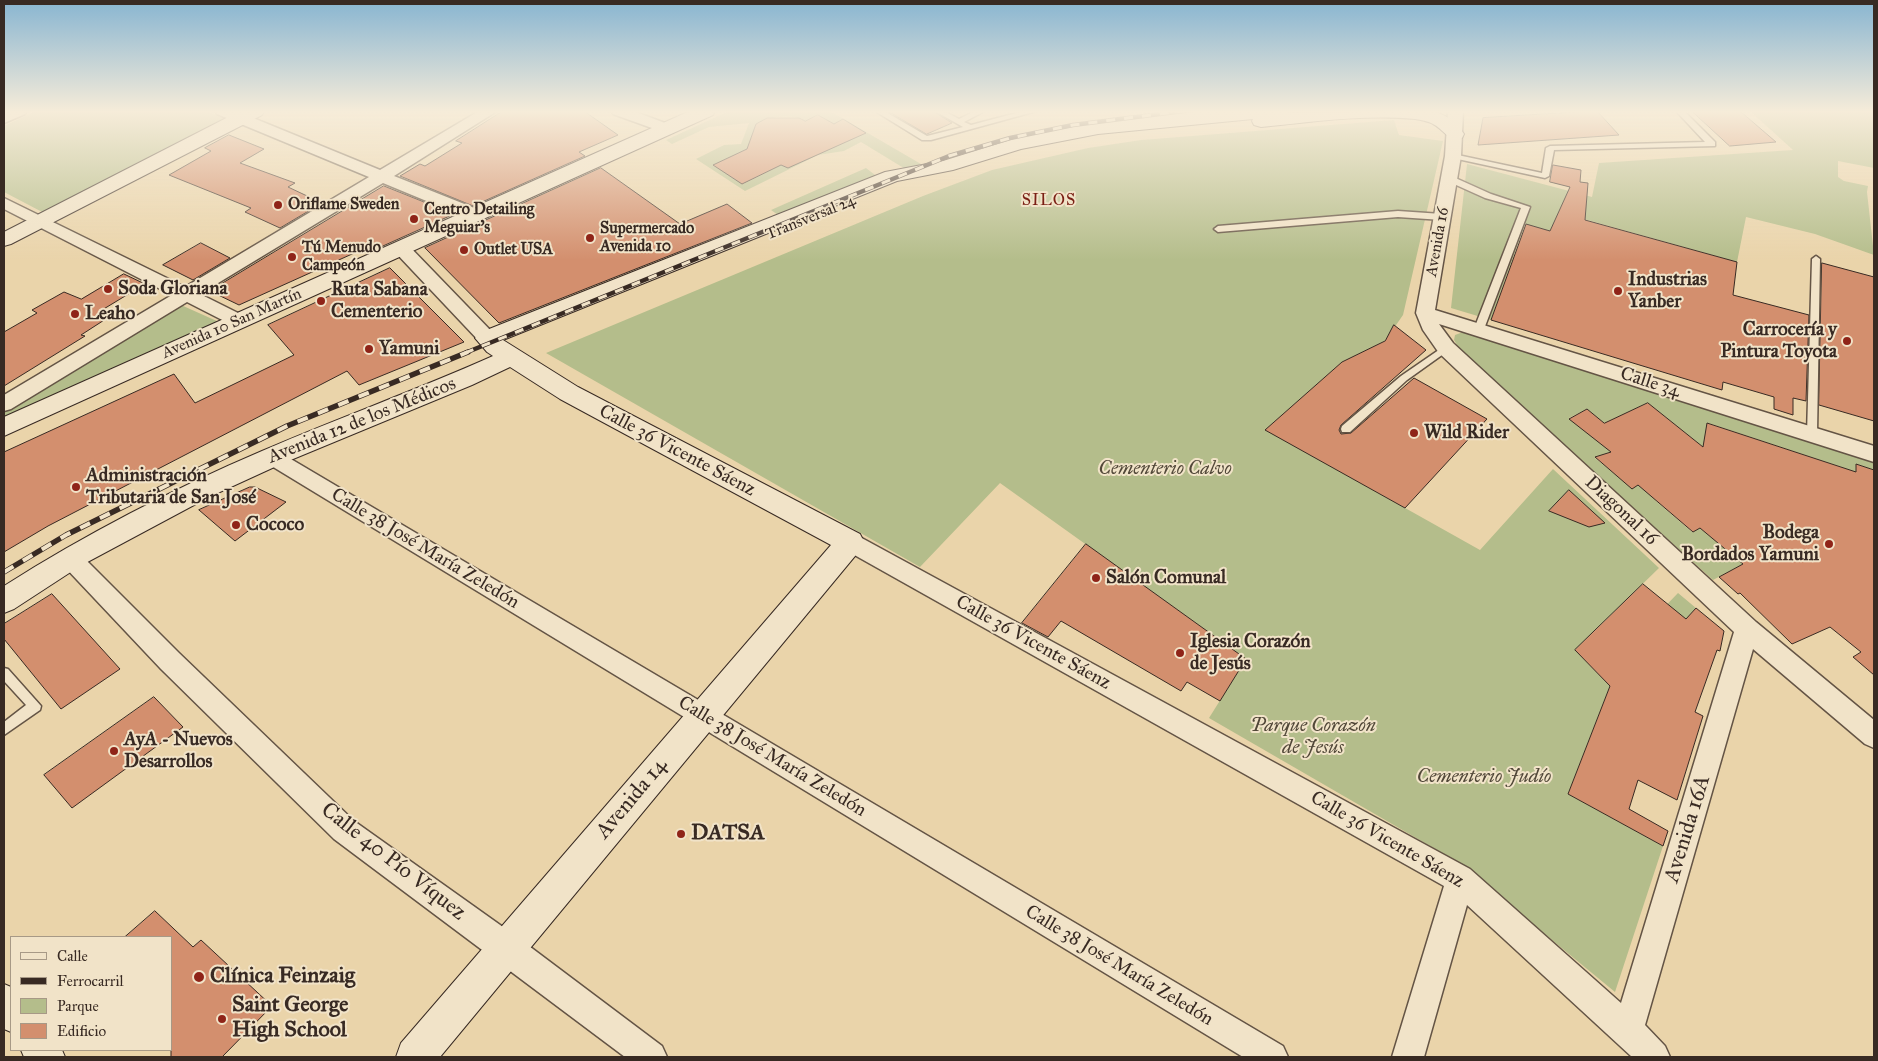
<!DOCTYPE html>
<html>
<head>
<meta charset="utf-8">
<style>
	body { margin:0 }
	#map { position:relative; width:1878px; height:1061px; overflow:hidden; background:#ead4aa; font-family:"IM FELL Great Primer",serif }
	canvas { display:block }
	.frame { position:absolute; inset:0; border:5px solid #382a23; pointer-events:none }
	.legend { position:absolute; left:10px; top:936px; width:162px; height:115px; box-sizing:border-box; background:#f1e3c8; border:1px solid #a79986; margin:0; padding:6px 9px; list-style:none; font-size:15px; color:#382a23 }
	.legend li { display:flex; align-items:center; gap:10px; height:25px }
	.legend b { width:25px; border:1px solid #a79986 }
</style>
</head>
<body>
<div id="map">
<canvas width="1878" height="1061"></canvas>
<div class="frame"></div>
<ul class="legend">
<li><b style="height:6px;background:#f1e3c8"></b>Calle</li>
<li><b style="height:6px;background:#382a23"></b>Ferrocarril</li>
<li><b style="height:14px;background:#b4bd8b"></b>Parque</li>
<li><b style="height:14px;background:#d38f6e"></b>Edificio</li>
</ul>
</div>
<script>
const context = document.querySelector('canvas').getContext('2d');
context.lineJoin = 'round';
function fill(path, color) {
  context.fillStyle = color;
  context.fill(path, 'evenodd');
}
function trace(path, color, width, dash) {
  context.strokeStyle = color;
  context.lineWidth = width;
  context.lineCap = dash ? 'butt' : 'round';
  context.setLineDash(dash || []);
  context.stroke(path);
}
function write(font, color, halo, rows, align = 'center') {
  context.font = font + ' "IM FELL Great Primer",serif';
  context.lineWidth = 4;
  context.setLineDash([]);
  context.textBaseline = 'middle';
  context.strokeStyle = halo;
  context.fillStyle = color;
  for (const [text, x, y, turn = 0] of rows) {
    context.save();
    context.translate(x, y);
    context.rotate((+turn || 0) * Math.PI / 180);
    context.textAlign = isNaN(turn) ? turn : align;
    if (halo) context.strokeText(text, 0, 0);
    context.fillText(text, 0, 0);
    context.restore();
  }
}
fill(new Path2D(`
	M35 111H207L228 120 46 214 4 192V126Z
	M729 111H830L921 164 907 170 861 142 844 151 818 155 745 191 696 159 724 145 741 144 749 123 709 127 672 144 666 140ZM818 115 846 131 788 168 781 165 743 184 713 165 756 145 750 141 756 124C769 117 791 113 805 121Z
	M1750 111H1874V168L1838 161V177L1844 181 1868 186 1867 192 1874 255 1815 234 1746 217 1737 262 1559 212 1550 231 1525 224 1491 320 1451 308 1467 164 1592 197 1599 163 1793 150Z
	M1394 120 1399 135 1443 141 1403 315 1385 341 1342 362 1266 430 1480 550 1553 469 1659 568 1575 650 1610 686 1568 794 1663 846 1615 992 1456 861 1209 718 1246 659 1000 483 920 567 546 353 923 196 992 170 1088 148 1141 140Z
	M866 168 879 178 781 217 771 210Z
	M181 305 219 322 4 419V413Z
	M1463 332 1874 460V470L1856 464 1855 510 1843 506 1841 467 1708 423 1703 447 1648 403 1604 423 1587 409 1569 418 1587 433 1591 431 1614 451 1595 458 1632 488 1646 481 1656 501 1692 532 1700 528 1743 564 1713 580 1463 355 1454 340 1455 335Z
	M1678 593 1696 608 1675 632 1650 622Z`), '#b4bd8b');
const building = new Path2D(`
	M503 111H584L618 135 579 152 585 156 473 206 400 176 420 164 425 166 462 143 456 141Z
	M888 111H933L952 123 927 134Z
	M1597 111 1619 135 1478 145 1483 118Z
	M1692 111H1740L1776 142 1730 146Z
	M818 115 834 124 843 119 866 133 788 168 781 165 742 184 713 165 747 149 756 124 767 118H799L805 121Z
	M229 135 264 149 240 163 295 183 288 187 322 203 280 228 245 212 251 208 169 175 211 151 205 148Z
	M1553 165 1581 170 1580 182 1588 183 1585 220 1737 262 1733 295 1809 315 1806 401 1793 398V415L1774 409V397L1723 382 1722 390 1491 320 1526 224 1550 231 1570 187 1550 182Z
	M601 168 680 224 727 204 752 223 499 323 425 248Z
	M384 186 454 214 374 250 372 245 239 305 210 291Z
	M201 243 230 258 193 280 163 265Z
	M1822 263 1874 277V421L1819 405Z
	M390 268 464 342 359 385 347 371 48 526 4 552V452L174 374 195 403 294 355 268 325Z
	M124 274 145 284 102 310 112 315 81 335 85 336 4 386V332L37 313 32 310 64 292 81 299Z
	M1394 325 1426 350 1341 425 1339 430 1341 434 1351 433 1414 378 1487 419 1405 508 1265 430 1342 362 1385 341Z
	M1648 403 1703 447 1707 423 1856 472V464L1874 470V675L1853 657 1861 652 1830 627 1792 644 1740 593 1738 594 1719 577 1743 564 1700 528 1693 532 1638 485 1632 489 1595 457 1611 452 1569 419 1587 409 1604 423Z
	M250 487H255L286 502 235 541 199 510Z
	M1569 490 1605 523 1589 527 1549 511Z
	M1086 544 1246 659 1220 701 1187 682 1181 691 1061 621 1048 637 1022 623Z
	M1643 584 1686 619 1696 608 1724 631 1720 651 1717 650 1695 712 1703 716 1677 800 1638 780 1629 809 1668 831 1663 846 1568 794 1610 686 1575 650Z
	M52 594 120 669 61 709 4 639V624Z
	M154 697 183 727 72 808 44 775Z
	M155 911 193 947 201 940 272 1006 222 1057H171V937H125Z`);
fill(building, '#d38f6e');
trace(building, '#382a23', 1);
const lane = new Path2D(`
	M875 111H884L927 136 963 127 935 111H944L959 119 975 111H985L964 122 971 125 1024 111H1037L931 140H922Z
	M1676 111H1684L1715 142V146L1554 150 1549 176 1545 178 1453 158 1449 156 1453 154 1542 173 1546 148 1550 146 1705 142Z
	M1445 176H1451L1491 194 1530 207 1484 329 1479 332 1474 329 1521 208 1485 198 1445 180Z
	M1398 211 1442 214 1446 217 1442 220 1398 217 1218 232 1214 229 1218 226Z
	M1816 256 1820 259 1817 434 1812 438 1807 434 1812 259Z
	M1446 345 1449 346 1451 348 1449 350 1407 380 1350 432H1342L1341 429 1342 426 1401 376Z
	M4 668 8 669 41 706 40 710 4 735V722L26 705 4 681Z`);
const street = new Path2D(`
	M7 111H27L25 114 4 123V113Z
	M215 111H236L380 170 479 111H497L394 176 482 211 484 215 482 219H470L383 183 200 294 246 317 248 321 246 325 239 327 232 325 187 302 11 409 4 411V395L172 295 4 209V198L185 287 369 177 217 114Z
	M611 111H633L673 126 676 129 673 132H663L613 114Z
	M1448 111H1463L1461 156 1435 310 1874 446V462L1439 324 1453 343 1756 622 1874 720V748L1865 744 1753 649 1645 1025 1665 1046 1670 1057H1632L1467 905 1424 1057H1392L1444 886 842 548 839 542 842 536 850 533 858 536 1470 869 1621 1003 1734 632 1439 353 1423 330 1416 313 1445 156Z
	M401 243 407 244 494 334 497 338 494 342 487 344 480 342 395 252 392 248 395 244Z
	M272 449 279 452 1283 1046 1288 1057H1243L265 462 261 457 265 452Z
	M70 549 78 552 179 653 354 821 517 937 662 1046 667 1057H625L334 839 161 669 62 564 59 558 62 552Z`);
const secondary = new Path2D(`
	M240 111H264L262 115 11 244 4 246V232Z
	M690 111H715L713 115 4 436V417Z
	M1206 111H1290L1289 113 1432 111C1447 115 1456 122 1464 134L1462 138C1447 142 1445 130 1433 124 1428 121 1421 120 1415 119 1364 114 1312 122 1261 127L1254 125 1252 121 1253 119 1098 134 1021 149 953 170 897 181 503 340 578 387 860 534 864 542 860 550 440 1057H396L401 1043 831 545 560 399 510 367 472 385 281 464 209 497 80 566 14 609 4 613V586C86 534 173 489 262 451 338 418 417 390 493 356L487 352 475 338 479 333 885 172 943 161 1017 138 1098 122Z
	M4 984 11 987V1032L4 1029Z
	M21 1050H62L65 1057H24Z`);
trace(lane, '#645445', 3);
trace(street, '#645445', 3);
trace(secondary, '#382a23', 2);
fill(lane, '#f1e3c8');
fill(street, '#f1e3c8');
fill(secondary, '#f1e3c8');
const railFar1 = new Path2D(`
	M465 353 949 156 1010 138 1073 125 1183 111`);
const rail = new Path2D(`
	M4 572 66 535 287 426 468 352`);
trace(railFar1, '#382a23', 4.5);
trace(rail, '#382a23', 5.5);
trace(railFar1, '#f1e3c8', 3, [9]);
trace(rail, '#f1e3c8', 4, [11]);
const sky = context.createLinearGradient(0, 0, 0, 260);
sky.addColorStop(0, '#88b5d1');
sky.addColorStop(0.43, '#f6ecd9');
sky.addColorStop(1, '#f6ecd900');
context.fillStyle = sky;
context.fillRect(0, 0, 1878, 260);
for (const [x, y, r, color] of [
	[278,205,5,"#8f2418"],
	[414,219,5,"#8f2418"],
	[590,238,5,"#8f2418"],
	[464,250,5,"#8f2418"],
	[292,257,5,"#8f2418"],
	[108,289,5,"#8f2418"],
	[1618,291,5,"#8f2418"],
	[321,301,5,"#8f2418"],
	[75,314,5,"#8f2418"],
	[1847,341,5,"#8f2418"],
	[369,349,5,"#8f2418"],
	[1414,433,5,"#8f2418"],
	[76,487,5,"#8f2418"],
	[236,525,5,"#8f2418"],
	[1829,544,5,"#8f2418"],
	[1096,578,5,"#8f2418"],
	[1180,653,5,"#8f2418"],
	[114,751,5,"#8f2418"],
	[681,834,5,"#8f2418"],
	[199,977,6,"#8f2418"],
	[222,1019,5,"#8f2418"]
]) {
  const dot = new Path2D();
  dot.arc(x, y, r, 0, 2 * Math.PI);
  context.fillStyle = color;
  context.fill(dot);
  trace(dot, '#f1e3c8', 2);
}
context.letterSpacing = '1px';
write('16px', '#7a1f14', '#f1e3c8', [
	["SILOS",1049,201]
]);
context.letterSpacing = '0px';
write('bold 16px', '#382a23', '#f1e3c8', [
	["Oriflame Sweden",288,205],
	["Centro Detailing",424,210],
	["Meguiar's",424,228],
	["Supermercado",600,229],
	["Avenida 10",600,247],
	["Tú Menudo",302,248],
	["Campeón",302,266],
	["Outlet USA",474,250]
], 'left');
write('16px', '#382a23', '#f1e3c8', [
	["Transversal 24",811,218,-22],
	["Avenida 16",1438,242,-80],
	["Avenida 10 San Martín",232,324,-24]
]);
write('bold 19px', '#382a23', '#f1e3c8', [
	["Industrias",1628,280],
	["Yanber",1628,302],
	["Soda Gloriana",118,289],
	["Ruta Sabana",331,290],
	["Cementerio",331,312],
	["Leaho",85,314],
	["Carrocería y",1837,330,"right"],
	["Pintura Toyota",1837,352,"right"],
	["Yamuni",379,349],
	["Wild Rider",1424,433],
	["Administración",86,476],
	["Tributaria de San José",86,498],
	["Cococo",246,525],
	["Bodega",1819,533,"right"],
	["Bordados Yamuni",1819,555,"right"],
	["Salón Comunal",1106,578],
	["Iglesia Corazón",1190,642],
	["de Jesús",1190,664],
	["AyA - Nuevos",124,740],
	["Desarrollos",124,762]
], 'left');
write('19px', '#382a23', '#f1e3c8', [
	["Calle 34",1650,383,18],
	["Avenida 12 de los Médicos",362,421,-22],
	["Calle 36 Vicente Sáenz",677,451,28],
	["Diagonal 16",1621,511,43],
	["Calle 38 José María Zeledón",425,549,31],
	["Calle 36 Vicente Sáenz",1033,643,29],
	["Calle 38 José María Zeledón",772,757,31],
	["Calle 36 Vicente Sáenz",1387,840,30],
	["Calle 38 José María Zeledón",1119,966,31]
]);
write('italic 19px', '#514738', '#f1e3c8', [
	["Cementerio Calvo",1165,469],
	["Parque Corazón",1313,726],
	["de Jesús",1313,748],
	["Cementerio Judío",1484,777]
]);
write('22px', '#382a23', '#f1e3c8', [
	["Avenida 14",632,799,-50],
	["Avenida 16A",1688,829,-73],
	["Calle 40 Pío Víquez",393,862,38]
]);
write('bold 22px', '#382a23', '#f1e3c8', [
	["DATSA",691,834],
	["Clínica Feinzaig",210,977],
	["Saint George",232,1006],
	["High School",232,1031]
], 'left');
</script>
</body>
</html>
